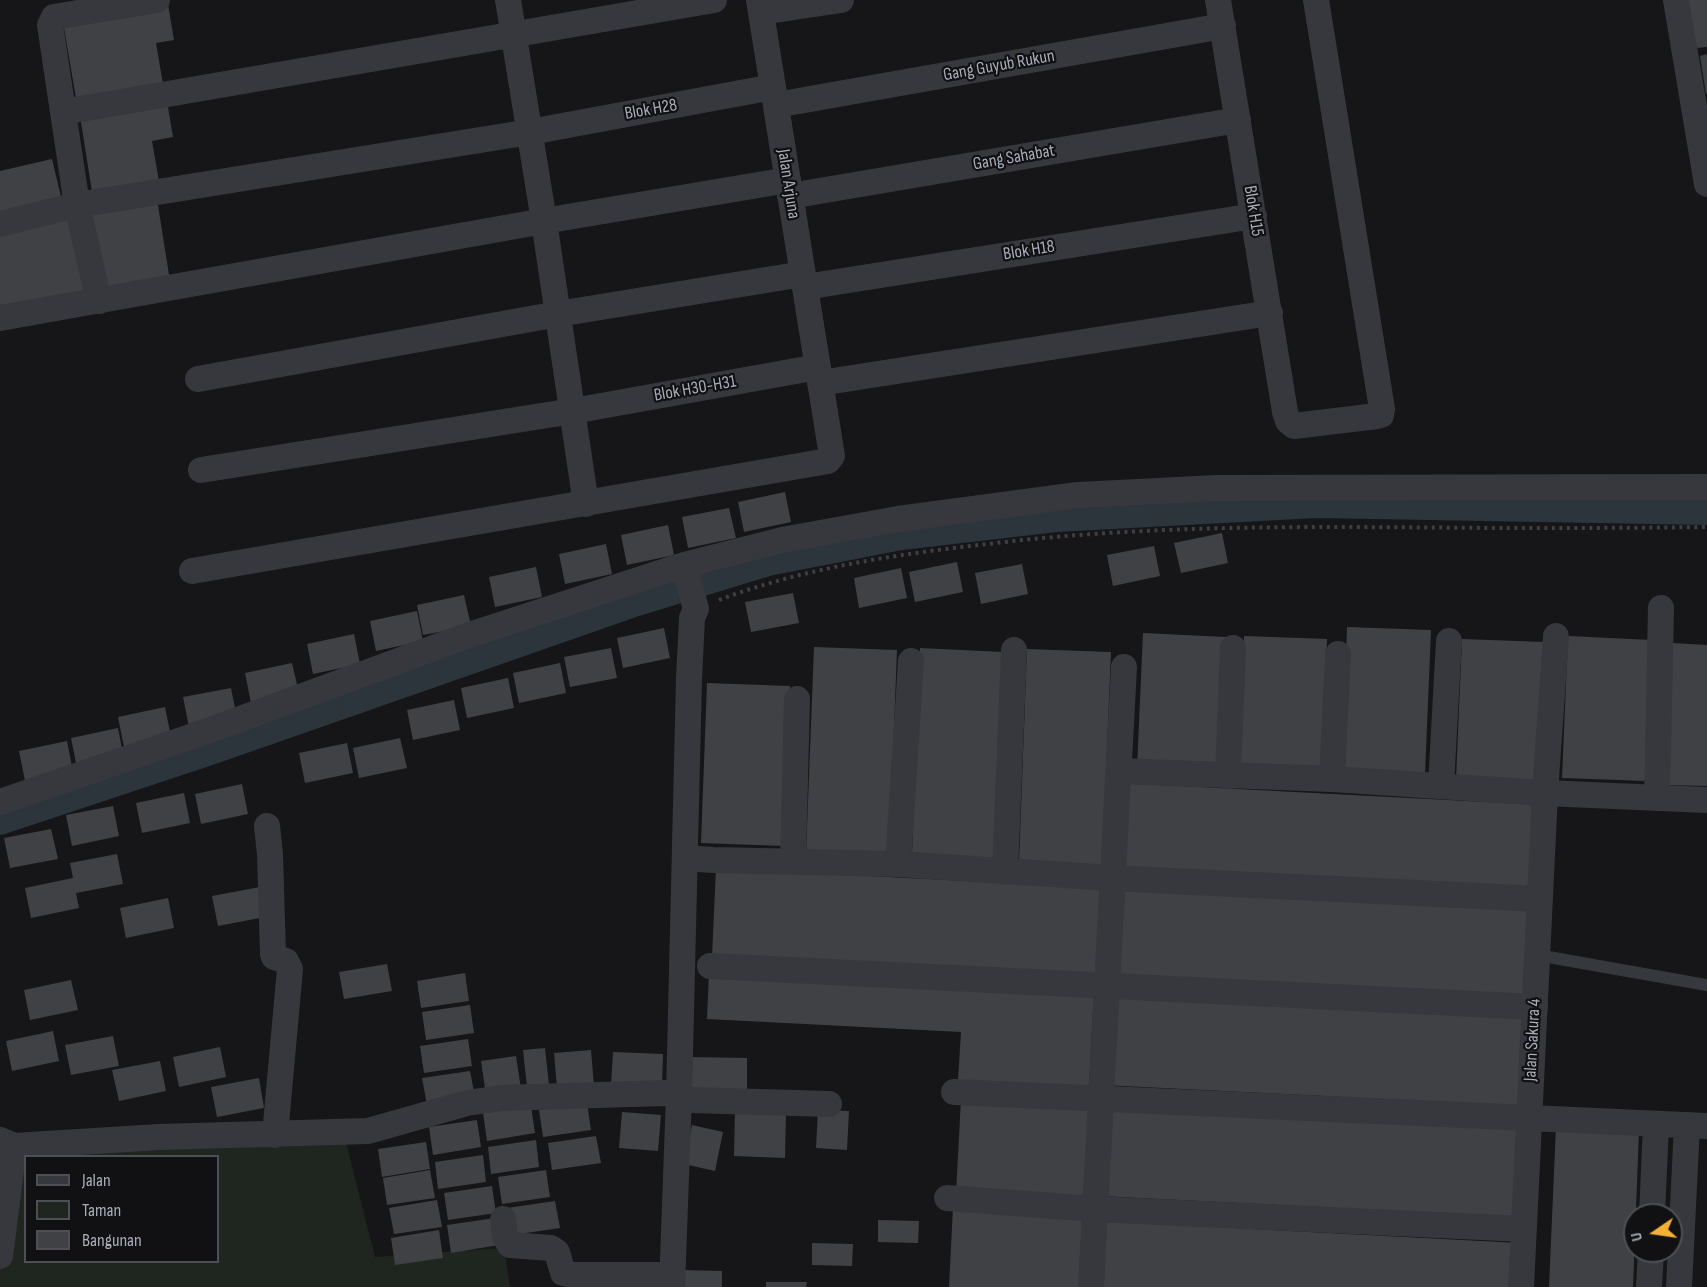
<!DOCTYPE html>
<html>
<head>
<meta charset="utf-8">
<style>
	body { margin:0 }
	#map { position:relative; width:1707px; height:1287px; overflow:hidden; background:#161618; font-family:"Sofia Sans Condensed",sans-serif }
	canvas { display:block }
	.legend { position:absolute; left:24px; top:1155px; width:195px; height:108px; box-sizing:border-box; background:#111113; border:2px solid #4d4f55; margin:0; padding:8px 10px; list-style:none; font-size:18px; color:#a8adb8 }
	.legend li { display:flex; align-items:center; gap:12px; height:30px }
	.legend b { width:30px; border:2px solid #4d4f55 }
	.north { position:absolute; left:1623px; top:1203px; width:60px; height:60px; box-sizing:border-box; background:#111113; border:2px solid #4d4f55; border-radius:50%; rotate:257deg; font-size:16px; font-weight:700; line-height:24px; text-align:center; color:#a8adb8 }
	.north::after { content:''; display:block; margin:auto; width:21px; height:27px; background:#f2b134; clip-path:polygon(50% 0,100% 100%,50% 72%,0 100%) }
</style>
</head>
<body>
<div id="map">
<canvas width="1707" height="1287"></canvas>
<ul class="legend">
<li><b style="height:8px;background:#37383d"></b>Jalan</li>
<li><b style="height:16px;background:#1e261f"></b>Taman</li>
<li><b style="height:16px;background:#404145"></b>Bangunan</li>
</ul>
<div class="north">U</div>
</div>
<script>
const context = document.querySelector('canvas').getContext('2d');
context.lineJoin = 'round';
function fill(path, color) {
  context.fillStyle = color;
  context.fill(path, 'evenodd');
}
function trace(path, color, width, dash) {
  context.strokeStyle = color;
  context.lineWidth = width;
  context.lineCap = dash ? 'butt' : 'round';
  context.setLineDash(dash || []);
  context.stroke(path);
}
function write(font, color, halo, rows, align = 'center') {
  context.font = font + ' "Sofia Sans Condensed",sans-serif';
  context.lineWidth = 4.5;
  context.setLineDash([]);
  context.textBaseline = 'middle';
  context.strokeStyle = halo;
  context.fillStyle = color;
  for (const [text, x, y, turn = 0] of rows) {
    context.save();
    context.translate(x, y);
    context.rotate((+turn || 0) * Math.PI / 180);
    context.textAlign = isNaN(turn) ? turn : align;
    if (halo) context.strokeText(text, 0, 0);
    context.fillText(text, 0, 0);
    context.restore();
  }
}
fill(new Path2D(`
	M345 1138 375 1257 504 1248 510 1287H0V1158ZM26 1156H218V1262H26Z`), '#1e261f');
trace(new Path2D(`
	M0 822 205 754 637 603 768 563 901 537 1056 519 1316 505 1707 512`), '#2c353c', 26);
fill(new Path2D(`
	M1688 0H1707V47L1696 48Z
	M168 4 174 40 156 43 164 90 77 104 63 22Z
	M1707 54V94H1706L1700 56Z
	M167 101 173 137 152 141 160 187 93 198 80 116Z
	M52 159 63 205 0 220V171Z
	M157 199 170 281 104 292 90 210Z
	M71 213 88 295 0 313V227Z
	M785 492 791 522 744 532 738 502Z
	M729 508 736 538 688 548 682 517Z
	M668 525 674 555 627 565 621 535Z
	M1222 533 1228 563 1181 573 1174 543Z
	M606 544 612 574 565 584 559 554Z
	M1154 546 1160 576 1113 586 1107 555Z
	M957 562 963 592 915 602 909 572Z
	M1022 564 1028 594 981 604 975 573Z
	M536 567 542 597 495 607 489 577Z
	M901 568 907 598 859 608 854 578Z
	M793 593 799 623 751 632 745 602Z
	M464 595 471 626 423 635 417 605Z
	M417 611 423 641 376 651 370 621Z
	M1347 627 1431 630 1425 775 1342 772Z
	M664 628 670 658 623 668 617 638Z
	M1143 633 1226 637 1221 772 1137 768Z
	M354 634 360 664 313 674 307 644Z
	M1244 636 1327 639 1322 774 1239 770Z
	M1568 636 1652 640 1646 781 1562 778Z
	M1462 639 1545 642 1540 784 1456 780Z
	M1672 643 1707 645V786L1667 785Z
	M814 647 897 650 889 857 806 854Z
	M611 648 617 678 570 687 564 657Z
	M920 648 1003 652 995 858 912 854Z
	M1027 649 1111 652 1102 866 1019 862Z
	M292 663 299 693 251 703 245 673Z
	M560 663 566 693 519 703 513 673Z
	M508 678 514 708 467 718 461 688Z
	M707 683 790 686 784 846 701 843Z
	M231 688 237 718 189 727 183 697Z
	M454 700 460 730 413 740 407 710Z
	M165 707 171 737 124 747 118 717Z
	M118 728 124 759 77 768 71 738Z
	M400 738 407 768 359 778 353 748Z
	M67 741 73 772 25 781 19 751Z
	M347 743 353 773 305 783 299 753Z
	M1123 783 1543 805 1539 893 1118 872Z
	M242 784 248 814 201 824 195 794Z
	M184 793 190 823 142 833 136 803Z
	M113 806 119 836 72 846 66 815Z
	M51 829 58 859 10 868 4 838Z
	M117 854 123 884 76 893 79 908 31 918 25 888 73 878 70 863Z
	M716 868 1100 888 1096 976 712 957Z
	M260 887 265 917 218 926 212 896Z
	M1118 890 1528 909 1524 998 1114 976Z
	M168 898 174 928 126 938 120 908Z
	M387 964 392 991 344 999 339 972Z
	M465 973 469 1001 421 1008 417 981Z
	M709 973 1094 993 1089 1087 958 1080 961 1032 707 1019Z
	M71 980 78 1010 30 1020 24 990Z
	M1108 997 1528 1018 1524 1106 1103 1085Z
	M470 1005 474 1033 426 1040 422 1012Z
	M53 1031 59 1061 12 1071 6 1041Z
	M113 1036 119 1066 71 1075 65 1045Z
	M468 1039 472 1066 424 1073 420 1046Z
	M220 1047 226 1077 179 1087 173 1057Z
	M545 1048 549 1085 527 1087 523 1050Z
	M591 1050 594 1086 557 1088 554 1053Z
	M613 1052 663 1054 662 1087 611 1085Z
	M516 1056 521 1089 486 1095 481 1061Z
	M686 1057 747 1058V1093L685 1092Z
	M160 1061 166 1091 119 1101 112 1070Z
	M470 1071 475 1097 427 1105 422 1078Z
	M259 1078 264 1108 217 1117 211 1087Z
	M961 1099 1091 1105 1087 1200 956 1193Z
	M587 1103 591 1130 543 1137 539 1110Z
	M531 1106 535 1133 487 1141 483 1113Z
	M1103 1107 1523 1128 1519 1217 1099 1196Z
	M735 1109 786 1111 785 1158 734 1156Z
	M818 1110 849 1111 847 1150 816 1148Z
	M622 1112 661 1115 658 1151 619 1148Z
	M477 1120 481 1147 433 1155 429 1127Z
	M692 1125 723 1132 715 1171 684 1164Z
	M1556 1126 1639 1130 1633 1287H1549Z
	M596 1136 601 1163 552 1170 548 1143Z
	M536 1140 539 1167 491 1174 488 1147Z
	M426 1142 430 1169 382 1177 378 1149Z
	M483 1155 486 1182 438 1189 435 1162Z
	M430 1170 435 1198 387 1205 383 1178Z
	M546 1170 550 1197 502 1204 498 1177Z
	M492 1186 496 1213 448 1220 444 1193Z
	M437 1200 442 1227 394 1234 389 1208Z
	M555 1201 560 1228 512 1235 507 1208Z
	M953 1207 1084 1213 1080 1287H949Z
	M495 1218 499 1245 451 1253 447 1225Z
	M878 1220 919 1221 918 1243 878 1242Z
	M1099 1221 1519 1243 1517 1287H1096Z
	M439 1230 443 1258 395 1265 391 1238Z
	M812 1243 853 1244 852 1266 812 1265Z
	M681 1270 722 1271V1287H681Z
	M766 1282H807L806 1287H766Z`), '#404145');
trace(new Path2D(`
	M719 600C803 568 898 554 988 544 1158 523 1326 527 1497 528 1567 528 1637 528 1707 527`), '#3d3f44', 4, [3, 4.5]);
trace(new Path2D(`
	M1537 955 1707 985`), '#37383d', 12);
trace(new Path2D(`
	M508 0 544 221 586 504
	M1218 0 1285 412 1288 421 1294 426 1377 416 1381 415 1382 409 1316 0
	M1676 0 1707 184
	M761 12 841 0
	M776 105 1223 26
	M63 112 714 0
	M790 196 1238 120
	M0 224 77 205 530 132 773 87
	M805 287 1254 216
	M99 301 77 205 50 25 54 17 157 0
	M0 318 544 221 788 180
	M198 379 558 314 803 274
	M820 383 1270 313
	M201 470 573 411 818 367
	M192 571 828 461 832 456 759 0
	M1119 771 1332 779 1545 793 1707 800
	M1228 776 1233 648
	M1332 779 1338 654
	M1441 785 1449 641
	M1657 798 1661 608
	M0 802 205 732 472 634 684 565 782 540 898 519 1078 495 1217 488 1707 487
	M267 826 270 854 273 954 274 957 286 961 290 969 275 1135
	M685 858 713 860 898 864 1111 878 1540 899
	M793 861 797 699
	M898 864 911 661
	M1005 872 1014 650
	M710 966 1535 1007
	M954 1092 1707 1126
	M0 1140 14 1146 159 1137 368 1131 467 1103 501 1098 665 1093 692 1100 829 1104
	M947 1198 1095 1209 1524 1229
	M1652 1215 1656 1124
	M503 1219 505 1237 510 1245 551 1248 557 1252 563 1273 574 1275H673
	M0 1256 14 1146
	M672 1287 679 1095 689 679 692 618 696 609 684 565
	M1091 1287 1124 667
	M1521 1287 1545 793 1556 636
	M1649 1287 1651 1251
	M1679 1287 1687 1125`), '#37383d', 26);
write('18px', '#a8adb8', '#111113', [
	["Gang Guyub Rukun",999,66,-10],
	["Blok H28",651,110,-10],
	["Gang Sahabat",1014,158,-10],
	["Jalan Arjuna",788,184,81],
	["Blok H15",1253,211,81],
	["Blok H18",1029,251,-9],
	["Blok H30-H31",695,389,-10],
	["Jalan Sakura 4",1533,1040,-87]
]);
</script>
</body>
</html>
